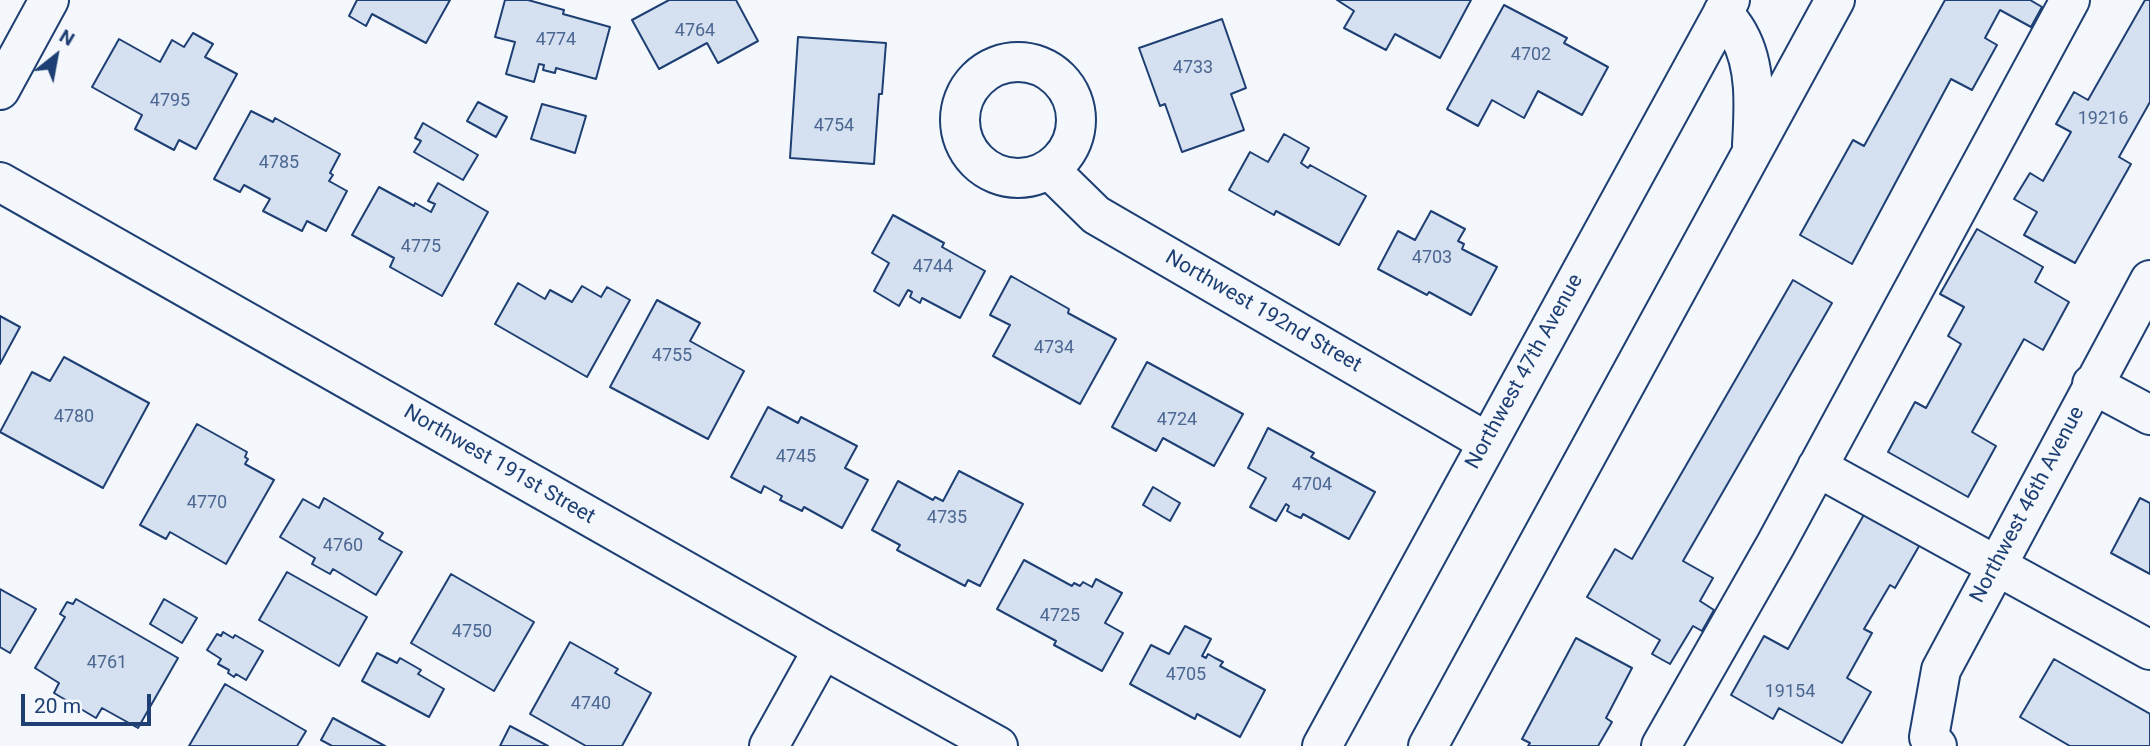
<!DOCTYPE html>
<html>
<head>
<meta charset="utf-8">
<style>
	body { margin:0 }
	#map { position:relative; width:2150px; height:746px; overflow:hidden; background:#f4f7fb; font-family:Roboto,sans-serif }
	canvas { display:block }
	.north { position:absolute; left:21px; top:21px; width:70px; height:70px; -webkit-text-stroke:5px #f4f7fb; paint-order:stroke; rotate:31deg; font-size:19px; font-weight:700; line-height:28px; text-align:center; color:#1d3f73 }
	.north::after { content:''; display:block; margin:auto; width:24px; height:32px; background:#1d3f73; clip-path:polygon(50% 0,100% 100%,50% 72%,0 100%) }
	.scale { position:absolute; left:21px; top:694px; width:130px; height:32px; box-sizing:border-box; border:4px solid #1d3f73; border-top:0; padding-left:9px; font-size:21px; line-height:24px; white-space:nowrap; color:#1d3f73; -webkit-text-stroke:5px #f4f7fb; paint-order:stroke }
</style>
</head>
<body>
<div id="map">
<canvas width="2150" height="746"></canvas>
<div class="north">N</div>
<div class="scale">20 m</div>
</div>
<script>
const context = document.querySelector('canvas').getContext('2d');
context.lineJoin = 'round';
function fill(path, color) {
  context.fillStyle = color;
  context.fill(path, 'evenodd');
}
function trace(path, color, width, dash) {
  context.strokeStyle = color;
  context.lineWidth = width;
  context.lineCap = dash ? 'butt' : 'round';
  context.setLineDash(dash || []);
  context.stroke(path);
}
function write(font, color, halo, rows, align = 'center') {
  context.font = font + ' Roboto,sans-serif';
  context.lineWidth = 5;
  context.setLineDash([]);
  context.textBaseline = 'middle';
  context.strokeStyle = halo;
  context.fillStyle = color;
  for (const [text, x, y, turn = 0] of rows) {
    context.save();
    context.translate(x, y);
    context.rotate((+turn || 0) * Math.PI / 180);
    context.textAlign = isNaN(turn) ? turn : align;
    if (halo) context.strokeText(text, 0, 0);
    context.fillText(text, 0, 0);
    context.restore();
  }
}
const building = new Path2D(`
	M357 0H450L426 43 372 14 366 26 349 16Z
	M505 0H528L564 10 563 14 610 27 596 79 556 68 555 73 543 70 544 65 539 64 534 82 506 74 515 42 495 37Z
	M669 0H736L758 41 718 63 707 43 659 69 632 20Z
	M1337 0H1471L1440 58 1395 34 1386 50 1344 28 1354 11Z
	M1945 0H2030L2042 7 2031 27 2000 10 1985 38 1997 45 1972 90 1951 79 1852 264 1800 235 1853 140 1864 146Z
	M2145 0H2150V102L2119 157 2131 164 2075 263 2024 235 2037 212 2014 199 2030 173 2043 181 2071 132 2056 124 2074 92 2088 100Z
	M1504 5 1567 38 1564 43 1608 67 1582 115 1538 91 1524 118 1492 100 1478 126 1447 109Z
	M1222 19 1246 88 1231 94 1244 130 1182 152 1165 104 1160 106 1139 48Z
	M193 33 213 44 205 57 237 74 196 149 179 140 174 150 135 129 142 115 92 87 119 39 160 62 172 40 184 47Z
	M798 37 886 43 882 94H879L874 164 790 158Z
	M478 102 507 117 496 137 467 121Z
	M542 104 586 116 575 153 531 139Z
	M251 111 273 122 275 118 340 154 330 173 333 175 329 181 347 191 326 231 307 221 302 231 263 211 270 199 244 185 240 192 214 179Z
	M423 123 478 155 463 180 414 152 421 141 415 138Z
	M1284 134 1309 148 1301 163 1308 168 1310 165 1366 196 1339 245 1276 211 1274 215 1229 190 1250 152 1268 162Z
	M438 183 488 212 442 296 390 267 394 258 352 235 379 187 414 206 415 203 431 212 435 204 428 201Z
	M1431 211 1465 229 1458 241 1464 244 1462 249 1497 267 1471 315 1429 292 1427 295 1378 269 1398 231 1415 240Z
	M893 215 944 243 942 247 985 271 960 318 922 298 920 303 910 297 912 292 908 290 899 306 874 291 889 263 872 253Z
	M1977 229 2043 267 2035 282 2069 302 2043 350 2024 339 1972 432 1996 446 1968 497 1888 452 1915 402 1926 408 1961 344 1948 336 1964 307 1940 294Z
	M1011 276 1069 309 1068 313 1116 339 1080 404 993 356 1010 325 990 315Z
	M1793 280 1832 303 1683 561 1713 578 1700 601 1714 610 1702 631 1693 626 1670 664 1652 654 1660 640 1587 597 1615 549 1632 559Z
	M518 283 545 299 550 290 572 302 582 286 601 297 607 287 630 300 587 377 495 324Z
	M657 300 700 323 690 341 744 371 708 439 610 387Z
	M0 316 20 327 0 364Z
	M64 357 149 403 103 488 0 432 32 372 50 381Z
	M1147 362 1243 414 1214 466 1163 438 1156 451 1112 427Z
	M768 407 798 423 801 417 857 446 845 468 868 480 842 528 804 507 802 511 780 500 782 496 764 486 761 493 731 477Z
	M197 424 247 452 245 457 248 459 245 464 274 480 226 564 170 532 166 539 140 525Z
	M1268 428 1314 453 1311 457 1375 492 1349 539 1303 514 1301 518 1294 515 1287 511 1289 506 1286 504 1276 521 1250 507 1266 478 1248 468Z
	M959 471 1023 504 980 586 968 580 965 586 897 550 900 545 872 530 898 481 933 500 935 497 943 501Z
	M1153 487 1180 503 1170 521 1143 505Z
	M324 498 383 533 379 539 402 552 376 595 333 569 330 574 312 564 315 558 280 537 303 499 319 508Z
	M2140 498 2150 503V574L2111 553Z
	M1866 511 1922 541 1895 588 1890 585 1864 629 1872 633 1847 678 1871 692 1842 743 1779 708 1773 719 1731 695 1764 636 1788 649Z
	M1024 560 1072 586 1074 583 1080 586 1083 582 1092 587 1096 579 1122 593 1105 623 1123 633 1102 671 1054 645 1056 641 997 609Z
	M287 572 367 617 339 666 259 620Z
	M451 574 534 622 494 691 411 643Z
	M0 589 36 609 10 653 0 647Z
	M76 599 178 658 138 728 102 708 96 718 54 693 59 683 35 668 65 617 60 614 67 602 73 604Z
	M164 599 197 618 182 643 150 624Z
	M1185 626 1211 639 1202 656 1206 658 1208 654 1215 658 1223 662 1220 666 1265 690 1240 737 1197 714 1195 719 1130 684 1151 645 1169 654Z
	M223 632 233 638 235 635 263 651 246 680 236 674 234 677 228 673 229 670 218 664 221 659 207 650 217 634 221 636Z
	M1576 638 1632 668 1606 718 1612 722 1598 746H1528L1530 743 1522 739Z
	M570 642 618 669 615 673 651 693 622 746H586L530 714Z
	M377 653 397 663 400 658 421 670 418 674 444 689 429 717 362 681Z
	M2054 659 2150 714V746H2070L2020 717Z
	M225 684 306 731 297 746H189Z
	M333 718 385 746H332L321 740Z
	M510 726 548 746H500Z`);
fill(building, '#d5e0f0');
trace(building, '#1d3f73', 2);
const minor = new Path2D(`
	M960 120a58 58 0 1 1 116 0a58 58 0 1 1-116 0Z
	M0 90 49 0
	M1049 169 1096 215 1487 442
	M0 182 823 649 998 746
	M2092 384 2150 415
	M1817 467 2150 650
	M769 746 823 649
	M1661 746 1776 544 2070 0
	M1937 746 1929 737 1941 670 2150 280`);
const major = new Path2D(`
	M1723 12C1728 19 1735 27 1739 35 1757 67 1754 109 1752 145
	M1322 746 1730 0
	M1428 746 1835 0`);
trace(minor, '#1d3f73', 42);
trace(major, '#1d3f73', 42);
trace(minor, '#f4f7fb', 38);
trace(major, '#f4f7fb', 38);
write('18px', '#4b6792', null, [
	["4764",695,31],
	["4774",556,40],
	["4702",1531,55],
	["4733",1193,68],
	["4795",170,101],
	["19216",2103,119],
	["4754",834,126],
	["4785",279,163],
	["4775",421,247],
	["4703",1432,258],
	["4744",933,267],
	["4734",1054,348],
	["4755",672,356],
	["4780",74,417],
	["4724",1177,420],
	["4745",796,457],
	["4704",1312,485],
	["4770",207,503],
	["4735",947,518],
	["4760",343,546],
	["4725",1060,616],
	["4750",472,632],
	["4761",107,663],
	["4705",1186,675],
	["19154",1790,692],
	["4740",591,704]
]);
write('21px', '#1d3f73', '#f4f7fb', [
	["Northwest 192nd Street",1263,312,30],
	["Northwest 47th Avenue",1525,372,-61],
	["Northwest 191st Street",499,465,30],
	["Northwest 46th Avenue",2028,505,-62]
]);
</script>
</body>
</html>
